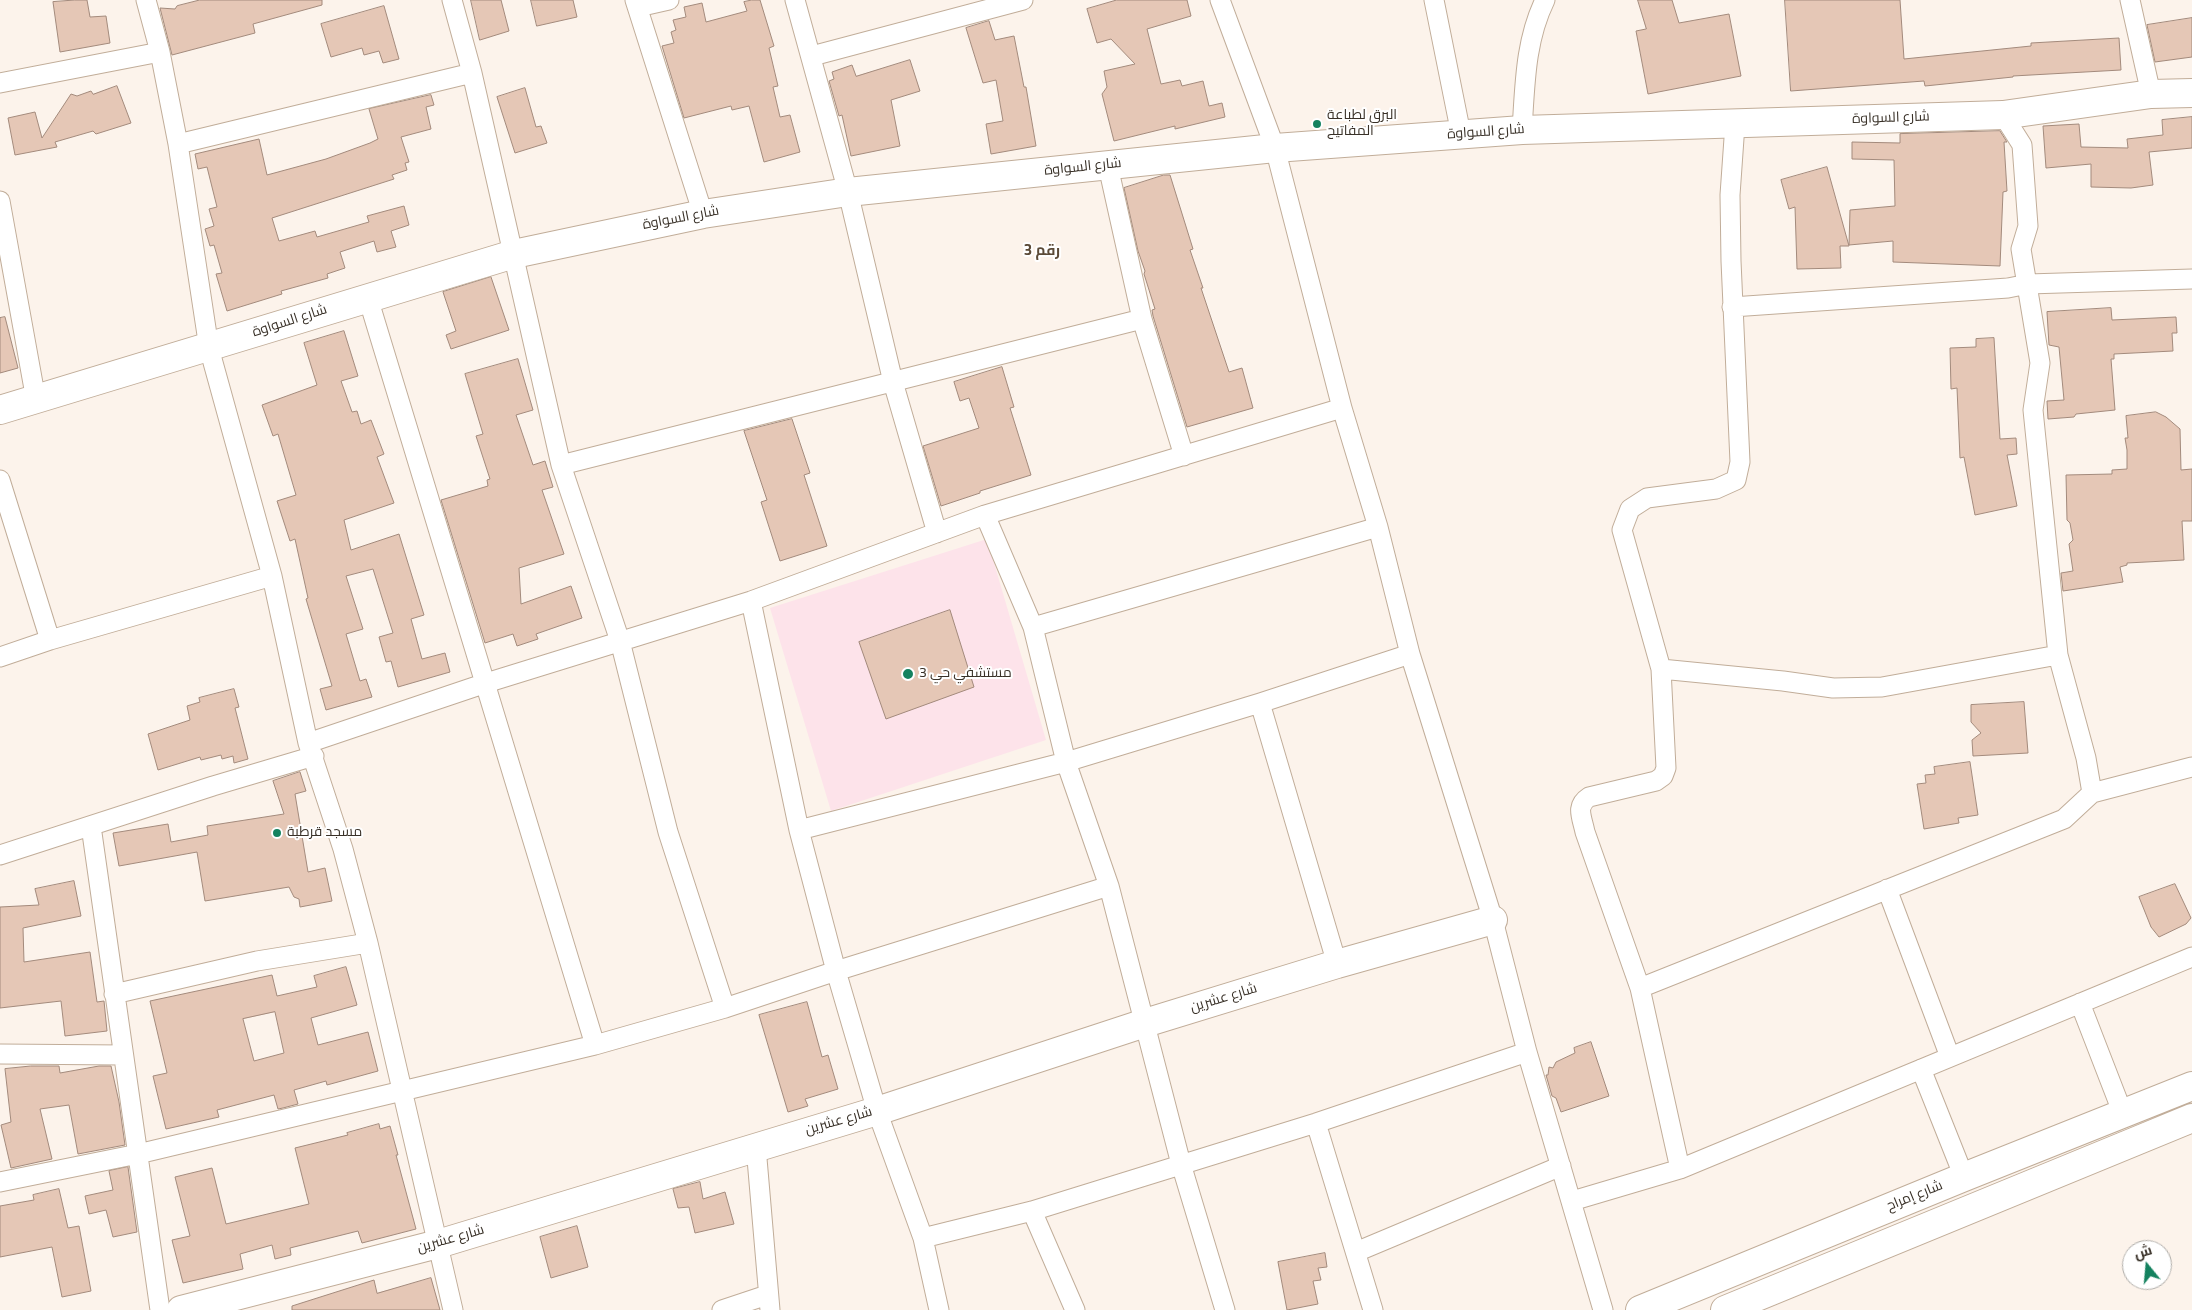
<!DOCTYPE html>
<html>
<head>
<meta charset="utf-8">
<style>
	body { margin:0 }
	#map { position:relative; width:2192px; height:1310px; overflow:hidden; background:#fcf3eb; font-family:Georgia,Cairo,serif }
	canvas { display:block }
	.north { position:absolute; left:2122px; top:1240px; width:50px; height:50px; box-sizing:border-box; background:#fff; border:1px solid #b0ada9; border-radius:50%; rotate:343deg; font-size:14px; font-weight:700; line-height:20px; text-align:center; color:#393128 }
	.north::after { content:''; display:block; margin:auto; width:18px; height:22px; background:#14825f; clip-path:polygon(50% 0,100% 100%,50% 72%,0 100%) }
</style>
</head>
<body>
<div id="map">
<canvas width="2192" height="1310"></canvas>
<div class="north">ش</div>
</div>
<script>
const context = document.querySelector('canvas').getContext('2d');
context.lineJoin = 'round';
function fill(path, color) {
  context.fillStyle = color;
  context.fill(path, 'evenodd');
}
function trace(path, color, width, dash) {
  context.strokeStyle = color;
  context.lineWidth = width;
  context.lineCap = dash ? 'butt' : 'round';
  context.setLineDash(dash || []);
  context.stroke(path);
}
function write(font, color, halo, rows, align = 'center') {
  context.font = font + ' Georgia,Cairo,serif';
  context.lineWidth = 4;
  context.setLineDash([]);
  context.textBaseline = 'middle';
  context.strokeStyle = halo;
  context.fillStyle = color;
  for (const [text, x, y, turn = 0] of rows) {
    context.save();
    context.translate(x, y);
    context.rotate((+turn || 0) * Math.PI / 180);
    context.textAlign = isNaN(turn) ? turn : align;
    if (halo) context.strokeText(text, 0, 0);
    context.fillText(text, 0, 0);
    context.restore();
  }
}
fill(new Path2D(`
	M987 539 1046 740 831 811 770 608Z`), '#fde3ea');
const building = new Path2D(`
	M75 0H87L90 17 106 16 110 43 60 52 53 2Z
	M200 0H322V5L253 24 255 33 172 55 160 8 175 9 177 6Z
	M471 0H501L509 31 480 40Z
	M531 0H573L577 17 537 26Z
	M752 0H760L774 46 769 48 778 86 773 87 780 117 790 115 800 152 764 162 749 106 732 110 731 106 684 118 662 46 674 43 671 32 676 30 673 20 686 17 684 7 702 3 706 22 747 11 744 2Z
	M1117 0H1187L1191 16 1147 29 1161 84 1180 80 1182 86 1203 81 1209 106 1222 103 1225 117 1175 129V126L1114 141 1102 94 1107 87 1104 71 1135 64 1111 39 1097 43 1087 9Z
	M1638 0H1672L1679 23 1729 14 1741 76 1648 94 1636 31 1646 29Z
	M1785 0H1900L1904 59 2031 46V43L2119 38 2121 70 2013 76V77L1925 86 1924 81 1791 91Z
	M384 6 399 59 383 63 379 51 364 55 362 48 331 57 321 24Z
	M2192 18V57L2155 62 2147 25Z
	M989 21 995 40 1014 36 1024 87H1026L1036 146 991 154 986 124 1003 121 996 80 983 83 966 28Z
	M910 60 920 91 891 100 900 146 851 156 842 115 839 116 829 81 834 79 832 72 852 65 856 76Z
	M117 86 131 123 96 134 93 131 55 142 57 147 15 155 8 118 35 112 42 138 71 94 77 96 91 91 93 94Z
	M525 88 536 127 541 126 547 143 515 153 497 97Z
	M431 95 434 105 426 107 431 129 401 137 409 162 405 163 407 170 392 175 394 179 272 218 279 241 315 231 317 237 369 222 367 216 404 206 409 225 391 231 396 247 377 252 374 241 340 252 345 268 327 274 328 278 281 291 282 294 227 311 216 274 222 273 214 245 210 246 205 229 214 226 209 209 217 207 207 167 198 169 195 154 259 139 267 175 326 159 370 143 378 139 369 109Z
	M2192 117V148L2149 152 2153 185 2131 188 2091 187V164L2046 168 2043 126 2079 124 2081 147 2128 148 2127 139 2163 135 2162 120Z
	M2000 131 2007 142H2004L2007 191 2003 192 2000 266 1893 262V241L1849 245 1850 210 1895 206 1894 160 1852 159V142L1900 143V134Z
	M1827 167 1849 246H1840L1841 268 1797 269 1795 207 1789 209 1781 180Z
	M1164 175H1170L1193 249 1190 250 1203 288H1201L1229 372 1242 368 1253 408 1187 427 1153 316 1152 310 1155 309 1144 274 1145 271 1138 251 1124 188Z
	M491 277 509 330 451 349 446 335 456 331 443 292Z
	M2111 308 2112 320 2176 317 2177 333H2172L2173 351 2114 354V359H2111L2115 410 2076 414 2074 417 2048 419 2047 401 2064 400 2059 347 2049 345 2047 312Z
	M5 317 18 368 0 373V318Z
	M344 331 358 376 341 381 352 412 357 411 361 424 371 420 384 454 377 457 394 503 344 520 351 550 399 534 424 615 411 619 422 659 445 653 450 672 398 687 391 661 386 662 379 637 393 633 373 569 346 576 363 629 346 634 360 681 366 679 372 697 326 710 320 689 332 686 306 599 308 598 295 539 290 541 277 501 296 495 278 434 273 436 262 405 317 385 304 343Z
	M1994 338 2000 439 2016 438 2017 454 2007 455 2017 506 1975 515 1964 457 1960 458 1957 388 1951 389 1950 348 1976 347V339Z
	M518 359 533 410 516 415 533 465 545 461 553 487 542 490 564 554 519 568 521 604 571 586 582 618 536 634 538 639 517 646 513 634 485 643 441 500 488 486 487 480 490 479 476 436 483 434 465 374Z
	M1002 367 1014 407 1010 408 1031 475 980 491V493L941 506 923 446 979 428 969 398 960 401 954 382Z
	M2156 412 2166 417 2180 429 2181 470 2192 469V521H2182L2184 560 2127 563V565L2120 567 2123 582 2063 591 2061 573 2073 571 2069 544 2073 540 2070 523 2067 520 2066 475 2112 474V470L2127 469V450L2125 438H2128L2126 416Z
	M792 419 810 473 804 475 827 546 780 561 761 502 767 500 744 431Z
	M950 610 974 687 886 719 859 642Z
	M234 689 239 707 235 708 248 759 234 763 233 756 222 759 221 755 201 760 200 757 158 770 148 734 190 720 187 706 200 702 199 698Z
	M2024 702 2028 753 1973 756 1972 740 1981 733 1971 722V705Z
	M1970 762 1978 815 1958 818 1959 823 1924 829 1917 784 1926 783 1925 775 1935 774 1934 767Z
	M300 772 306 791 295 794 308 872 325 868 332 901 300 907 299 899 294 897 289 887 205 901 197 852 119 866 113 833 168 824 171 842 208 835 207 826 284 814 273 781Z
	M74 881 81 916 23 928 24 962 90 952 97 1002 104 1001 107 1031 65 1036 61 1001 0 1008V907L39 905 35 889Z
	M2175 884 2191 918 2186 924 2159 937 2151 927 2139 897Z
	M346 967 357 1005 311 1018 318 1045 368 1032 378 1071 327 1085 326 1081 294 1090 298 1104 283 1108 278 1109 274 1095 217 1110 219 1117 166 1129 153 1076 167 1073 150 1001 272 975 277 996 317 987 314 976ZM275 1012 284 1053 254 1061 243 1019Z
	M807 1002 822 1057 828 1055 838 1089 805 1099 808 1106 788 1112 759 1015Z
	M1591 1042 1609 1096 1561 1112 1556 1098 1552 1096 1546 1075H1548L1549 1067 1553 1068 1556 1062 1575 1053 1574 1048Z
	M31 1066H59L60 1073 99 1066H111L119 1102 125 1145 78 1154 69 1105 40 1109 52 1159 11 1168 1 1125 11 1122 5 1069Z
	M379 1124 380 1129 390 1126 398 1155H396L416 1229 362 1243 358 1231 290 1248 291 1255 275 1259 272 1245 240 1254 243 1269 183 1283 172 1240 190 1236 175 1177 212 1168 226 1224 309 1204 295 1148 348 1135 347 1133Z
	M128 1167 137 1232 113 1237 106 1210 89 1214 85 1196 113 1190 109 1171Z
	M700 1182 703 1199 725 1192 734 1224 695 1233 689 1207 678 1208 673 1189Z
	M59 1189 68 1228 79 1226 91 1291 62 1297 52 1247 0 1257V1206L34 1200 33 1195Z
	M577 1226 588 1267 551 1278 540 1237Z
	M1325 1253 1327 1267 1318 1268 1321 1280 1313 1281 1318 1304 1287 1310 1278 1262Z
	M431 1278 440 1310H292V1306L374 1280 377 1293Z`);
fill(building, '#e5c7b6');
trace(building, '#a38a7c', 1);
const street = new Path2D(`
	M146 0 160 52 178 144 209 348 272 576 308 743 343 849 368 943 453 1310
	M452 0 472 73 561 465 620 641 668 832 725 1008
	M635 0 703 214
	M795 0 848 192 893 382 937 533
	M1220 0 1275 148 1342 408 1378 527 1410 654 1493 920 1527 1052 1603 1310
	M1434 0 1461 134
	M2130 0 2151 94
	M638 7 669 0
	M812 56 1023 0
	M0 83 160 52
	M2003 115 2022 145 2028 226 2021 249 2040 363 2033 410 2058 655 2086 758 2092 793
	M1522 130C1525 85 1525 41 1545 0
	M178 144 472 73
	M1108 166 1142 319 1184 456
	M0 201 36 400
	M368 298 595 1045
	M1732 307 2008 288 2028 284 2192 279
	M561 465 1142 319
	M0 480 50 640
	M985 515 1033 627 1066 762 1109 886 1181 1164 1225 1310
	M751 601 799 830 836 971 877 1111 923 1238 939 1310
	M1033 627 1378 527
	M0 657 50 640 272 576
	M1661 669 1783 681 1833 688 1882 687 2058 655
	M1260 703 1337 964
	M308 743 486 683 751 601 985 515 1342 408
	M91 826 160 1310
	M799 830 1066 762 1260 703 1410 654
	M0 855 213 786 314 756
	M1887 889 1950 1057
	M1640 988 1585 832C1582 817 1575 806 1589 797L1656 781 1663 776 1666 768 1661 669 1622 530 1630 509 1647 498 1716 489 1736 480 1740 462 1731 261 1730 195 1735 124
	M114 994 257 961 368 943
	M2080 1003 2123 1114
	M0 1054 123 1055
	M1921 1069 1964 1177
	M1316 1123 1373 1310
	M756 1147 770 1310
	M1680 1169 1640 988 2064 819 2092 793 2192 767
	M0 1182 138 1154 595 1045 725 1008 836 971 1109 886
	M1572 1201 1680 1169 2192 957
	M1032 1211 1075 1310
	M923 1238 1032 1211 1316 1123 1527 1052
	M1356 1252 1561 1166
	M722 1310 767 1295`);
const secondary = new Path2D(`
	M0 410 514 254 703 214 848 192 1275 148 1522 130 2003 115 2151 94 2192 93
	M181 1310 438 1244 877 1111 1145 1023 1337 964 1493 920`);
const primary = new Path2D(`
	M1640 1310 1964 1177 2192 1086
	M1725 1310 2192 1118`);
trace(street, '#c1ad99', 21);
trace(secondary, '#c1ad99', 30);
trace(primary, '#c1ad99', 30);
trace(street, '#fff', 19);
trace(secondary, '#fff', 28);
trace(primary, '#fff', 28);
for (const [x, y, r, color] of [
	[1317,124,5,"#14825f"],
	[908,674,6,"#14825f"],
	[277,833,5,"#14825f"]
]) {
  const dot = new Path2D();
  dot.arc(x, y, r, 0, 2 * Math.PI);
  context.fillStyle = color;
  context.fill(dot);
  trace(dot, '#fff', 2);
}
write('14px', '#393128', '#fff', [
	["البرق لطباعة",1327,116],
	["المفاتيح",1327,132],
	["مستشفي حي 3",919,674],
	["مسجد قرطبة",287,833]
], 'left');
write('14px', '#393128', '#fff', [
	["شارع السواوة",1891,119,-2],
	["شارع السواوة",1486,133,-4],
	["شارع السواوة",1083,168,-6],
	["شارع السواوة",681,219,-11],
	["شارع السواوة",290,322,-18],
	["شارع عشرين",1224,999,-17],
	["شارع عشرين",839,1122,-16],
	["شارع إمراح",1915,1197,-22],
	["شارع عشرين",451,1240,-16]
]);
write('bold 15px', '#5b4a37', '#fff', [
	["رقم 3",1042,252]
]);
</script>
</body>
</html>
